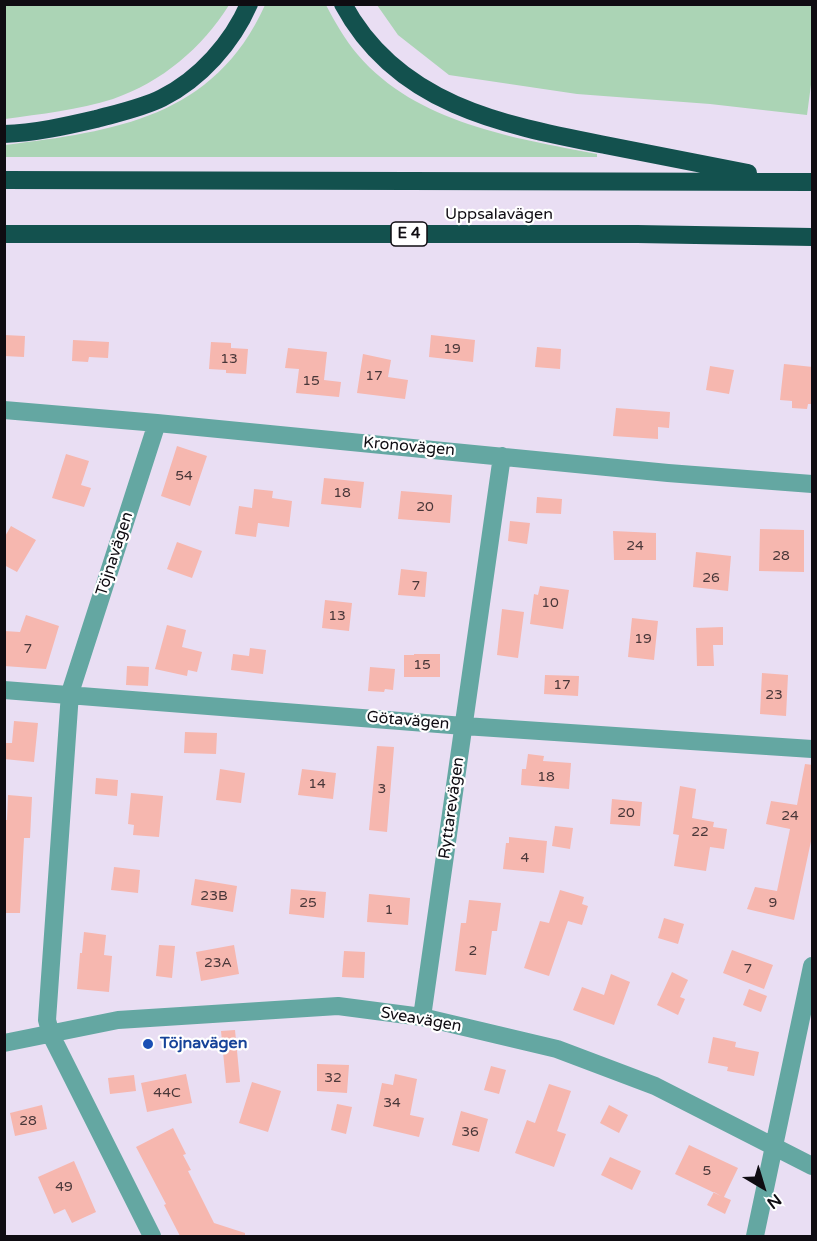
<!DOCTYPE html>
<html>
<head>
<meta charset="utf-8">
<style>
	body { margin:0 }
	#map { position:relative; width:817px; height:1241px; overflow:hidden; background:#e9def3; font-family:"Varela Round",sans-serif }
	canvas { display:block }
	.frame { position:absolute; inset:0; border:6px solid #0f0c12; pointer-events:none }
	.north { position:absolute; left:733px; top:1157px; width:60px; height:60px; -webkit-text-stroke:4px #fff; paint-order:stroke; rotate:142deg; font-size:16px; font-weight:700; line-height:24px; text-align:center; color:#0f0c12 }
	.north::after { content:''; display:block; margin:auto; width:21px; height:27px; background:#0f0c12; clip-path:polygon(50% 0,100% 100%,50% 72%,0 100%) }
</style>
</head>
<body>
<div id="map">
<canvas width="817" height="1241"></canvas>
<div class="frame"></div>
<div class="north">N</div>
</div>
<script>
const context = document.querySelector('canvas').getContext('2d');
context.lineJoin = 'round';
function fill(path, color) {
  context.fillStyle = color;
  context.fill(path, 'evenodd');
}
function trace(path, color, width, dash) {
  context.strokeStyle = color;
  context.lineWidth = width;
  context.lineCap = dash ? 'butt' : 'round';
  context.setLineDash(dash || []);
  context.stroke(path);
}
function write(font, color, halo, rows, align = 'center') {
  context.font = font + ' "Varela Round",sans-serif';
  context.lineWidth = 4.5;
  context.setLineDash([]);
  context.textBaseline = 'middle';
  context.strokeStyle = halo;
  context.fillStyle = color;
  for (const [text, x, y, turn = 0] of rows) {
    context.save();
    context.translate(x, y);
    context.rotate((+turn || 0) * Math.PI / 180);
    context.textAlign = isNaN(turn) ? turn : align;
    if (halo) context.strokeText(text, 0, 0);
    context.fillText(text, 0, 0);
    context.restore();
  }
}
fill(new Path2D(`
	M5 4H229V5C202 48 162 82 113 99 79 110 40 114 5 119Z
	M326 5C335 22 345 40 358 55 416 123 514 138 597 154V157H5V145C115 131 214 118 265 5Z
	M377 5H812V77L807 115 710 104 577 94 449 75 398 35Z`), '#abd4b5');
fill(new Path2D(`
	M4 335 25 336 24 357 4 356Z
	M431 335 475 340 473 362 429 357Z
	M73 340 109 342 108 358 89 357 88 362 72 361Z
	M211 342 231 343V348L248 349 246 374 226 373V370L209 369Z
	M537 347 561 349 560 369 535 367Z
	M288 348 327 352 324 380 341 382 339 397 296 393 299 369 285 368Z
	M363 354 391 360 388 377 408 380 405 399 357 393Z
	M784 364 813 367V404H808L807 409 792 408V401L780 400Z
	M710 366 734 370 729 394 706 390Z
	M616 408 670 412 669 428 658 427V439L613 436Z
	M177 446 207 456 190 506 161 496Z
	M66 454 89 461 81 485 91 488 84 507 52 498Z
	M324 478 364 482 361 508 321 504Z
	M254 489 273 491 272 498 292 501 289 527 258 523 256 537 235 534 239 506 252 508Z
	M401 491 452 495 450 523 398 519Z
	M537 497 562 499 561 514 536 513Z
	M510 521 530 523 527 544 508 541Z
	M11 526 36 540 17 572 4 565V538Z
	M760 529 804 530V572L759 571Z
	M613 531 656 533V560H614Z
	M177 542 202 551 192 578 167 569Z
	M696 552 731 556 728 591 693 587Z
	M401 569 427 572 425 597 398 595Z
	M540 586 569 590 563 629 530 624 534 594 538 595Z
	M325 600 352 603 349 631 322 628Z
	M502 609 524 612 518 658 497 655Z
	M26 615 59 626 46 669 4 666V631L20 632Z
	M632 618 658 621 654 660 628 657Z
	M167 625 186 630 182 647 202 652 197 672 188 670 187 676 155 669Z
	M723 627V645H713L714 666H697L696 628Z
	M250 648 266 650 263 674 231 670 233 654 249 656Z
	M414 654H440V677H404V655H414Z
	M127 666 149 667 148 686 126 685Z
	M370 667 395 669 393 690 385 689 384 692 368 691Z
	M762 673 788 675 786 716 760 714Z
	M545 675 579 676 578 696 544 694Z
	M14 721 38 723 34 762 4 759V743H12Z
	M185 732 217 733 216 754 184 753Z
	M377 746 394 747 387 832 369 830Z
	M528 754 544 756 543 761 571 763 569 789 521 785 522 769H526Z
	M805 764 813 765V832L794 920 747 909 755 887 777 891 790 829 766 824 771 801 797 805Z
	M220 769 245 773 241 803 216 800Z
	M302 769 336 773 333 799 298 795Z
	M96 778 118 780 117 796 95 794Z
	M680 786 696 789 692 818 714 822 713 827 727 829 724 849 710 847 706 871 674 866 679 835 673 834Z
	M131 793 163 796 159 837 133 835 134 825 128 824Z
	M8 795 32 797 30 838H24L20 913H4V820H7Z
	M612 799 642 802 640 826 610 824Z
	M555 826 573 828 570 849 552 846Z
	M509 837 547 841 544 873 503 869 506 843H509Z
	M114 867 140 870 138 893 111 890Z
	M195 879 237 886 233 912 191 905Z
	M291 889 326 892 324 918 289 914Z
	M560 890 584 897 582 904 588 906 582 925 568 921 549 976 524 968 540 921 549 923Z
	M369 894 410 898 408 925 367 922Z
	M469 900 501 903 497 931H492L486 975 455 971 461 923H466Z
	M664 918 684 924 678 944 658 938Z
	M84 932 106 935 104 955 112 956 109 992 77 989 80 953H82Z
	M159 945 175 946 172 978 156 976Z
	M234 945 239 974 201 981 196 952Z
	M732 950 773 965 764 989 723 973Z
	M344 951 365 952 364 978 342 977Z
	M672 972 688 980 680 997 685 999 678 1015 657 1005Z
	M611 974 630 982 614 1025 573 1010 582 987 604 995Z
	M749 989 767 996 761 1012 743 1005Z
	M235 1030 240 1082 226 1083 221 1031Z
	M713 1037 736 1042 735 1047 759 1052 754 1076 727 1071 728 1067 708 1063Z
	M317 1064 349 1065 347 1093 317 1091Z
	M491 1066 506 1070 499 1094 484 1090Z
	M186 1074 192 1103 147 1112 141 1083Z
	M395 1074 417 1079 410 1115 424 1118 419 1137 373 1126 382 1083 393 1085Z
	M134 1075 136 1091 110 1094 108 1078Z
	M252 1082 281 1091 268 1132 239 1123Z
	M549 1084 571 1091 557 1131 566 1134 554 1167 515 1153 527 1120 535 1123Z
	M337 1104 352 1107 346 1134 331 1130Z
	M42 1105 47 1129 15 1136 10 1113Z
	M609 1105 628 1115 619 1133 600 1123Z
	M461 1111 488 1119 479 1152 452 1145Z
	M173 1128 186 1154 183 1155 191 1170 188 1171 214 1223 245 1233V1236H180L164 1205 166 1204 136 1147Z
	M689 1145 738 1168 724 1197 731 1200 725 1214 707 1205 714 1192 721 1196 675 1174Z
	M610 1157 641 1171 632 1190 601 1175Z
	M74 1161 96 1212 72 1223 65 1209 54 1214 38 1177Z`), '#f6b7af');
trace(new Path2D(`
	M4 410 157 423 668 473 812 484
	M4 690 464 726 812 749
	M422 1017 502 456
	M4 1043 118 1020 338 1006 422 1017 557 1049 655 1086 812 1166
	M152 1236 51 1035 47 1020 70 693 157 423
	M755 1236 812 966`), '#64a7a2', 18);
trace(new Path2D(`
	M343 4C397 105 503 125 605 145 653 154 700 164 748 173
	M4 134C35 133 66 126 96 119 118 113 142 108 162 98 200 79 232 43 249 4
	M4 180 812 182
	M4 234H637L812 237`), '#13514e', 18);
for (const [x, y, r, color] of [
	[148,1044,6,"#1a4fb4"]
]) {
  const dot = new Path2D();
  dot.arc(x, y, r, 0, 2 * Math.PI);
  context.fillStyle = color;
  context.fill(dot);
  trace(dot, '#fff', 2);
}
write('14px', '#493739', null, [
	["19",452,349],
	["13",229,359],
	["17",374,376],
	["15",311,381],
	["54",184,476],
	["18",342,493],
	["20",425,507],
	["24",635,546],
	["28",781,556],
	["26",711,578],
	["7",416,586],
	["10",550,603],
	["13",337,616],
	["19",643,639],
	["7",28,649],
	["15",422,665],
	["17",562,685],
	["23",774,695],
	["18",546,777],
	["14",317,784],
	["3",382,789],
	["20",626,813],
	["24",790,816],
	["22",700,832],
	["4",525,858],
	["23B",214,896],
	["25",308,903],
	["9",773,903],
	["1",389,910],
	["2",473,951],
	["23A",218,963],
	["7",748,969],
	["32",333,1078],
	["44C",167,1093],
	["34",392,1103],
	["28",28,1121],
	["36",470,1132],
	["5",707,1171],
	["49",64,1187]
]);
for (const [x, y, w] of [
	[409,234,36]
]) {
  const box = new Path2D();
  box.roundRect(x - w / 2, y - 12, w, 24, 4.5);
  context.fillStyle = '#fff';
  context.fill(box);
  trace(box, '#0f0c12', 1.5);
}
write('bold 15px', '#0f0c12', null, [
	["E 4",409,234]
]);
write('16px', '#0f0c12', '#fff', [
	["Uppsalavägen",499,215],
	["Kronovägen",409,447,5],
	["Töjnavägen",115,554,-72],
	["Götavägen",408,721,5],
	["Ryttarevägen",452,808,-82],
	["Sveavägen",421,1020,10]
]);
write('bold 16px', '#164399', '#fff', [
	["Töjnavägen",160,1044]
], 'left');
</script>
</body>
</html>
